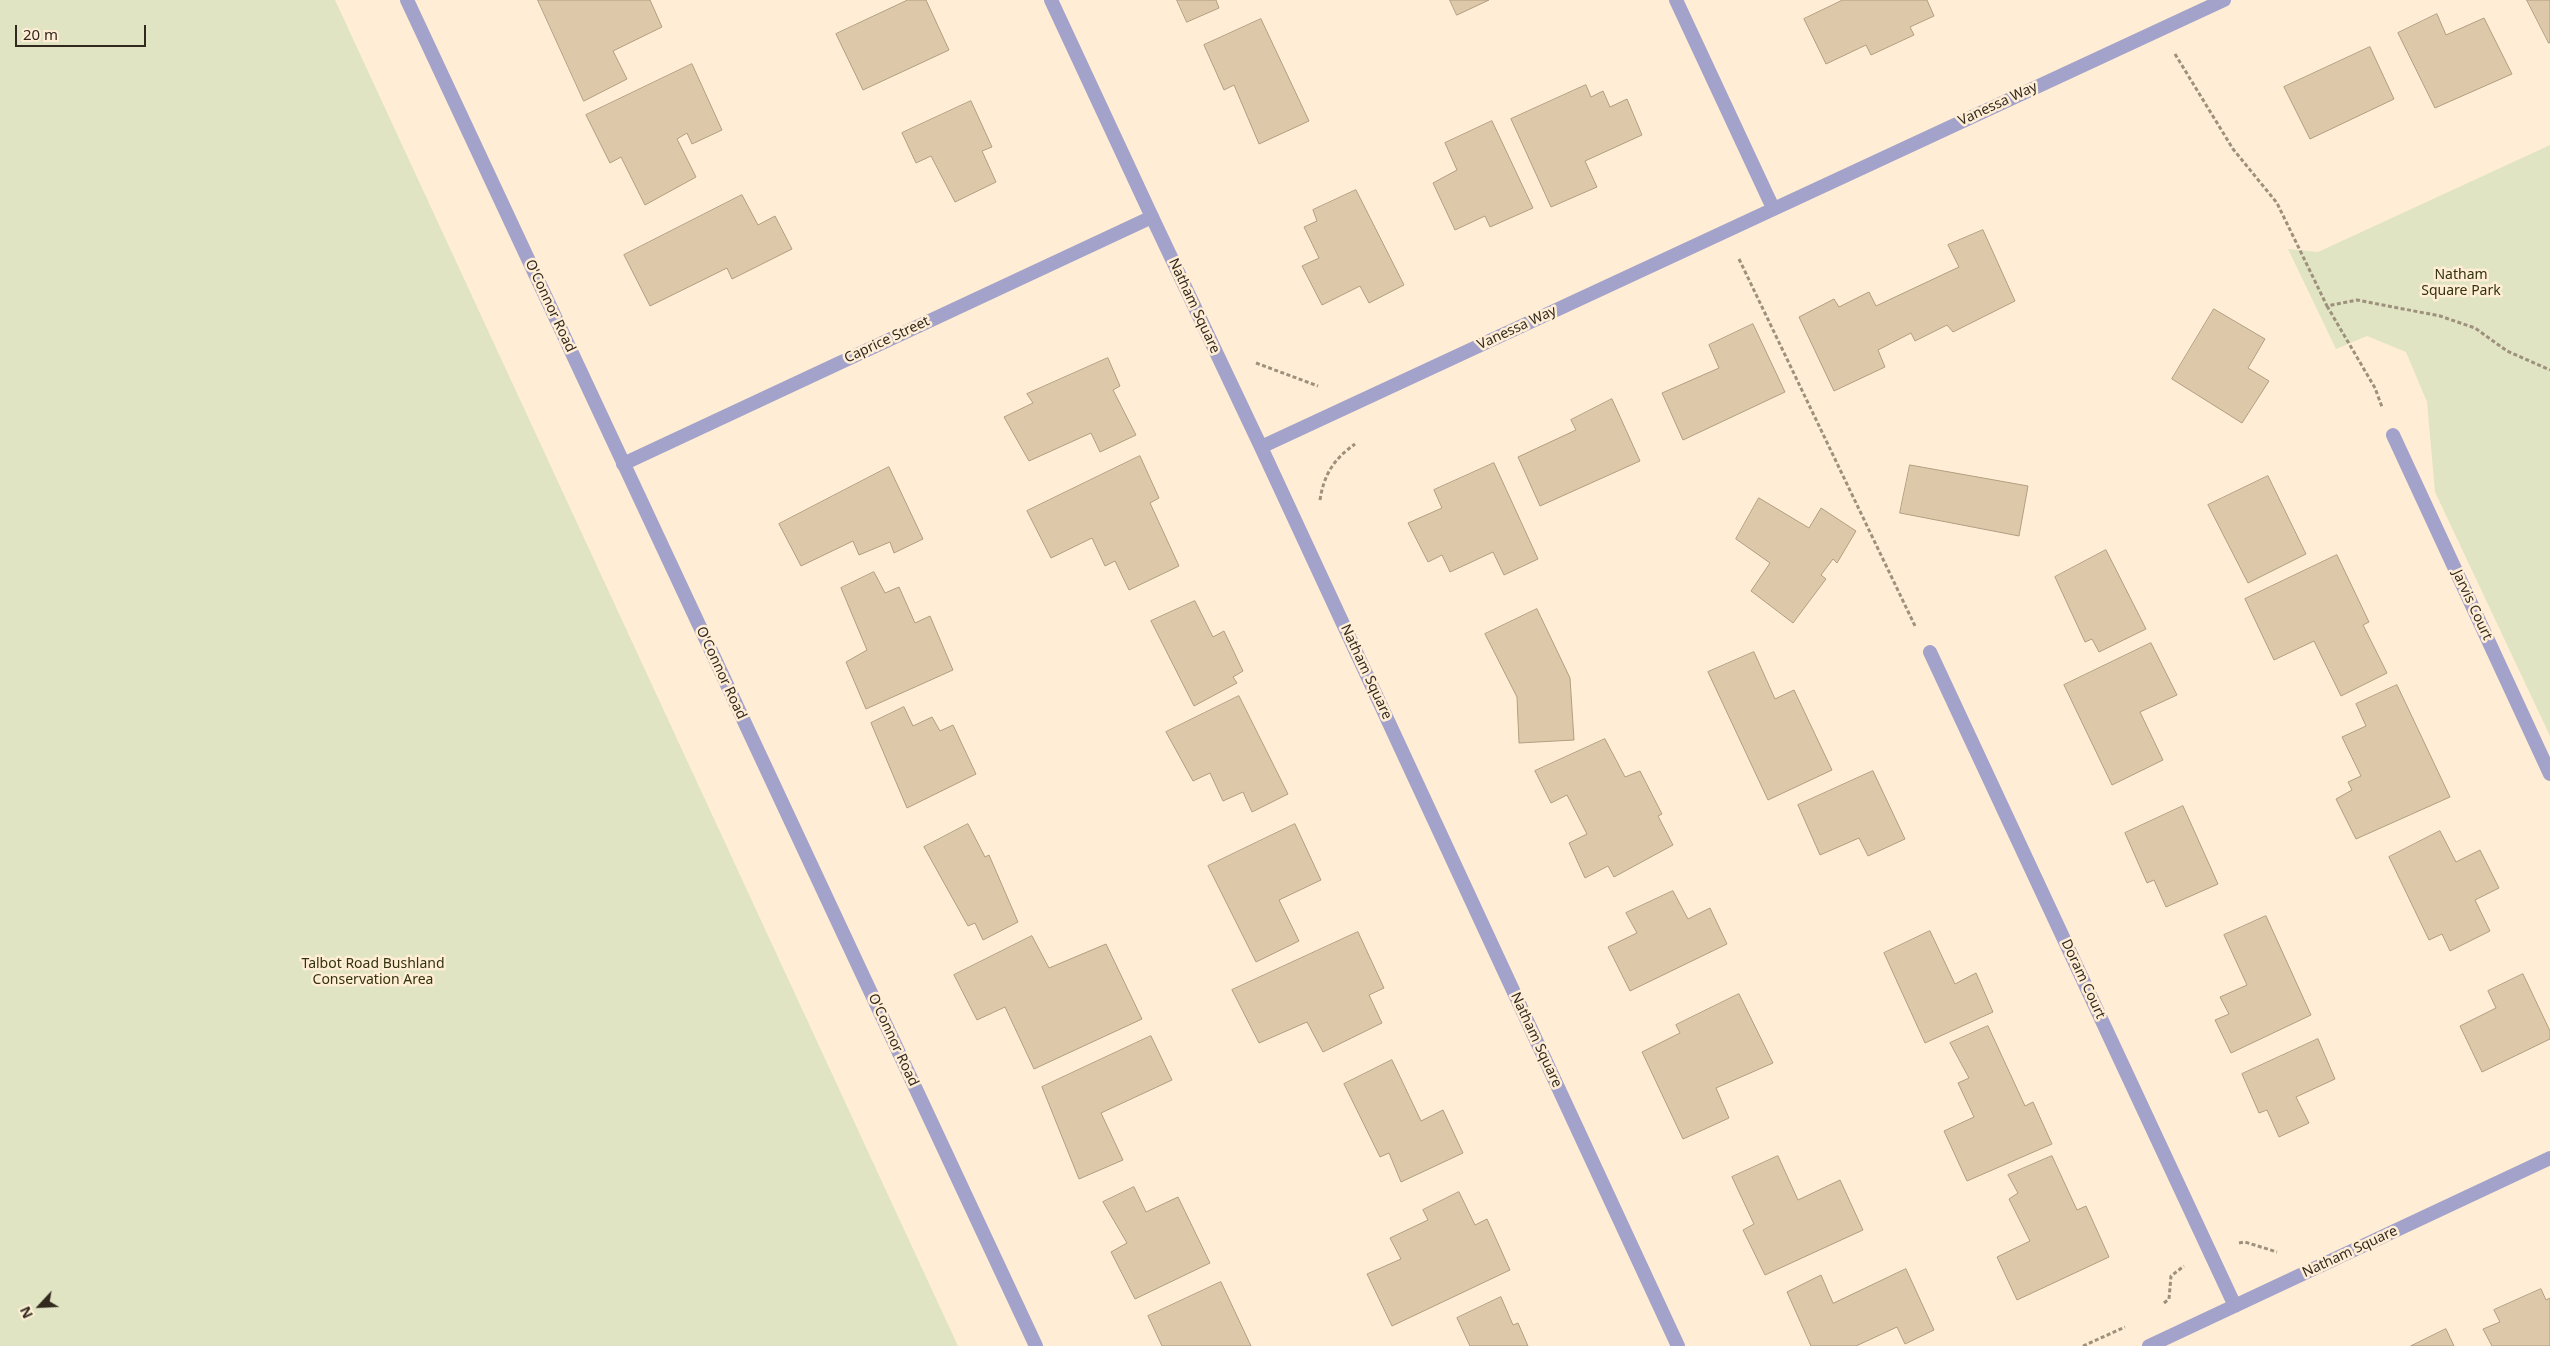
<!DOCTYPE html>
<html>
<head>
<meta charset="utf-8">
<style>
	body { margin:0 }
	#map { position:relative; width:2550px; height:1346px; overflow:hidden; background:#ffeed5; font-family:"Noto Sans",sans-serif }
	canvas { display:block }
	.north { position:absolute; left:15px; top:1281px; width:50px; height:50px; -webkit-text-stroke:4px #ffeed5; paint-order:stroke; rotate:245deg; font-size:14px; font-weight:700; line-height:20px; text-align:center; color:#31291d }
	.north::after { content:''; display:block; margin:auto; width:18px; height:22px; background:#31291d; clip-path:polygon(50% 0,100% 100%,50% 72%,0 100%) }
	.scale { position:absolute; left:15px; top:25px; width:131px; height:22px; box-sizing:border-box; border:2px solid #31291d; border-top:0; padding-left:6px; font-size:15px; line-height:18px; white-space:nowrap; color:#31291d; -webkit-text-stroke:4px #ffeed5; paint-order:stroke }
</style>
</head>
<body>
<div id="map">
<canvas width="2550" height="1346"></canvas>
<div class="north">N</div>
<div class="scale">20 m</div>
</div>
<script>
const context = document.querySelector('canvas').getContext('2d');
context.lineJoin = 'round';
function fill(path, color) {
  context.fillStyle = color;
  context.fill(path, 'evenodd');
}
function trace(path, color, width, dash) {
  context.strokeStyle = color;
  context.lineWidth = width;
  context.lineCap = dash ? 'butt' : 'round';
  context.setLineDash(dash || []);
  context.stroke(path);
}
function write(font, color, halo, rows, align = 'center') {
  context.font = font + ' "Noto Sans",sans-serif';
  context.lineWidth = 5;
  context.setLineDash([]);
  context.textBaseline = 'middle';
  context.strokeStyle = halo;
  context.fillStyle = color;
  for (const [text, x, y, turn = 0] of rows) {
    context.save();
    context.translate(x, y);
    context.rotate((+turn || 0) * Math.PI / 180);
    context.textAlign = isNaN(turn) ? turn : align;
    if (halo) context.strokeText(text, 0, 0);
    context.fillText(text, 0, 0);
    context.restore();
  }
}
fill(new Path2D(`
	M0 0H335L958 1346H0Z
	M2550 145V736L2435 492 2427 402 2406 352 2367 336 2336 349 2288 249 2318 252Z`), '#e0e4c3');
const building = new Path2D(`
	M538 0H650L662 27 613 51 627 79 584 101Z
	M908 0H926L949 50 863 90 836 34Z
	M1177 0H1216L1219 8 1187 22Z
	M1450 0H1489L1457 15Z
	M1843 0H1927L1934 16 1910 27 1914 35 1871 55 1866 45 1826 64 1804 19Z
	M2527 0H2550V42L2549 43Z
	M2437 14 2446 35 2484 18 2512 74 2435 108 2398 33Z
	M1261 19 1309 121 1259 144 1234 85 1224 90 1204 45Z
	M2370 47 2394 99 2310 139 2284 87Z
	M692 64 722 130 692 144 687 133 677 139 696 177 645 205 621 157 610 163 586 115Z
	M1586 85 1591 97 1603 91 1610 107 1627 99 1642 135 1585 161 1597 187 1551 207 1511 119Z
	M971 101 992 147 982 151 996 182 955 202 931 156 916 163 902 133Z
	M1492 121 1533 208 1490 227 1485 216 1455 230 1433 183 1457 170 1445 143Z
	M1356 190 1404 285 1369 303 1360 286 1322 305 1302 266 1319 258 1304 227 1317 221 1313 210Z
	M742 195 758 225 775 216 792 249 732 279 727 268 650 306 624 255Z
	M1983 230 2015 301 1953 332 1947 325 1915 341 1911 333 1878 350 1885 367 1834 391 1799 317 1834 299 1839 307 1869 292 1876 306 1959 267 1948 245Z
	M2214 309 2265 339 2248 368 2269 381 2242 423 2172 379Z
	M1753 324 1785 392 1683 440 1662 393 1719 368 1709 345Z
	M1108 358 1120 386 1113 390 1136 435 1100 452 1091 433 1029 461 1004 417 1033 403 1027 394Z
	M1612 399 1640 461 1540 506 1518 457 1576 430 1571 420Z
	M1140 456 1159 498 1150 503 1179 566 1129 590 1115 561 1105 566 1092 538 1051 558 1027 511Z
	M1494 463 1538 559 1504 575 1493 552 1450 572 1442 555 1428 562 1408 523 1442 508 1434 490Z
	M1910 465 2028 486 2019 536 1900 513Z
	M889 467 923 539 894 553 890 542 859 555 853 541 801 566 779 524Z
	M2268 476 2306 554 2248 583 2208 505Z
	M1759 498 1809 528 1821 508 1856 531 1837 563 1833 559 1821 575 1826 579 1793 623 1751 591 1770 563 1736 539Z
	M2106 550 2146 629 2099 652 2092 639 2085 642 2055 577Z
	M2337 555 2369 622 2363 625 2387 673 2341 696 2314 641 2274 660 2245 599Z
	M874 572 885 593 899 587 915 623 930 616 953 670 866 709 846 662 867 650 841 588Z
	M1195 601 1213 637 1224 631 1243 671 1233 677 1237 683 1194 706 1151 621Z
	M1537 609 1570 678 1574 740 1519 743 1517 697 1485 634Z
	M2151 643 2177 695 2140 712 2163 760 2112 785 2064 685Z
	M1754 652 1775 699 1794 690 1832 770 1768 800 1708 672Z
	M2397 685 2450 797 2356 839 2336 799 2352 790 2348 782 2361 776 2342 737 2366 726 2356 704Z
	M1239 696 1288 794 1252 812 1243 792 1223 801 1210 773 1193 781 1166 732Z
	M904 707 913 726 932 717 940 731 953 725 976 774 907 808 871 723Z
	M1605 739 1625 777 1640 771 1662 814 1658 816 1673 845 1614 877 1608 866 1585 878 1569 843 1587 834 1567 795 1551 803 1535 771Z
	M1873 771 1905 839 1868 856 1859 838 1820 855 1798 805Z
	M2183 806 2218 884 2166 907 2154 880 2147 883 2125 833Z
	M968 824 985 857 989 855 1018 922 983 940 975 923 968 926 924 847Z
	M1295 824 1321 880 1279 900 1299 941 1256 962 1208 866Z
	M2440 831 2456 862 2480 850 2499 888 2475 900 2490 931 2450 951 2442 934 2429 940 2389 857Z
	M1673 891 1688 919 1710 908 1727 944 1630 991 1608 947 1637 933 1626 913Z
	M2266 916 2311 1015 2231 1053 2215 1020 2229 1014 2220 997 2247 985 2224 935Z
	M1930 931 1955 984 1976 973 1993 1012 1925 1043 1884 953Z
	M1358 932 1384 988 1369 995 1382 1023 1323 1052 1307 1022 1259 1043 1232 990Z
	M1032 936 1049 968 1106 944 1142 1019 1034 1069 1005 1007 977 1020 954 975Z
	M2523 974 2550 1031V1039L2482 1072 2460 1026 2496 1008 2488 991Z
	M1739 994 1773 1063 1716 1088 1729 1118 1683 1139 1642 1052 1680 1033 1676 1025Z
	M1988 1026 2025 1106 2033 1102 2052 1144 1967 1181 1944 1131 1974 1117 1958 1083 1969 1078 1950 1043Z
	M1151 1036 1172 1080 1101 1113 1123 1160 1079 1179 1042 1087Z
	M2318 1039 2335 1079 2296 1097 2309 1123 2279 1137 2267 1110 2259 1113 2242 1074Z
	M1392 1060 1421 1121 1443 1110 1463 1153 1401 1182 1389 1153 1380 1157 1344 1084Z
	M1778 1156 1798 1200 1840 1180 1863 1230 1765 1275 1743 1230 1754 1224 1732 1177Z
	M2052 1156 2077 1210 2086 1206 2109 1257 2017 1300 1997 1257 2030 1241 2009 1199 2018 1193 2008 1175Z
	M1134 1187 1146 1212 1178 1197 1210 1263 1135 1299 1111 1252 1127 1243 1103 1202Z
	M1459 1192 1475 1225 1487 1219 1510 1270 1392 1326 1367 1274 1401 1259 1390 1238 1428 1220 1423 1210Z
	M1906 1269 1934 1330 1905 1344 1897 1327 1856 1346H1811L1787 1292 1821 1275 1833 1303Z
	M1221 1282 1251 1346H1162L1148 1316Z
	M2541 1289 2546 1300 2550 1298V1346H2492L2483 1329 2500 1322 2494 1310Z
	M1501 1297 1513 1325 1518 1323 1528 1346H1470L1457 1318Z
	M2446 1329 2454 1346H2411Z`);
fill(building, '#ddc8a9');
trace(building, '#b29d80', 1);
trace(new Path2D(`
	M2175 54 2233 149 2277 203 2327 306 2357 300 2440 316 2475 328 2507 351 2550 370
	M1739 259 1916 628
	M2327 306 2375 388 2382 407
	M1256 363 1318 386
	M1320 500C1324 474 1334 459 1355 444
	M2239 1243 2245 1242 2277 1252
	M2164 1303 2169 1299 2171 1276 2184 1266
	M2083 1346 2125 1327`), '#9d907d', 3, [4, 2.5]);
trace(new Path2D(`
	M407 0 1036 1346
	M1676 0 1773 208
	M1152 217 1261 447 1678 1346
	M2393 435 2550 774
	M1261 447 2224 0
	M1930 652 2235 1306
	M2149 1346 2550 1158`), '#a3a2ca', 14);
trace(new Path2D(`
	M623 464 1152 217 1051 0`), '#a3a2ca', 14);
write('14px', '#31291d', '#ffeed5', [
	["Vanessa Way",1998,104,-25],
	["O'Connor Road",550,306,65],
	["Natham Square",1194,306,65],
	["Vanessa Way",1517,328,-25],
	["Caprice Street",887,340,-25],
	["Jarvis Court",2472,605,65],
	["Natham Square",1366,672,65],
	["O'Connor Road",721,673,65],
	["Doram Court",2083,979,65],
	["O'Connor Road",893,1040,65],
	["Natham Square",1536,1040,65],
	["Natham Square",2350,1252,-25]
]);
write('14px', '#31330c', '#ffeed5', [
	["Natham",2461,275],
	["Square Park",2461,291],
	["Talbot Road Bushland",373,964],
	["Conservation Area",373,980]
]);
</script>
</body>
</html>
